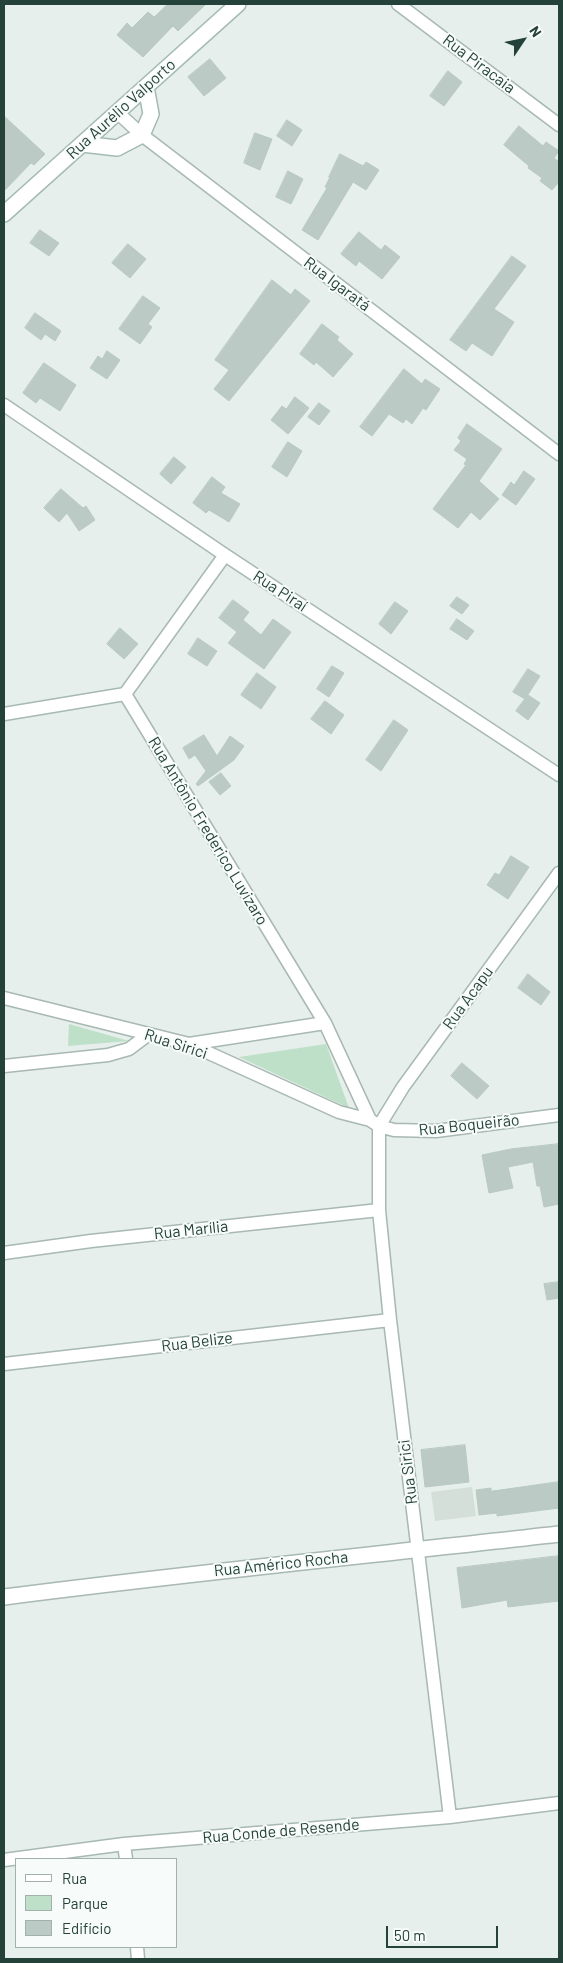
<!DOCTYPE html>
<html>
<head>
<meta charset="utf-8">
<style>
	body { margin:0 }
	#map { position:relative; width:563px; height:1963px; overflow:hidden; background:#e6efeb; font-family:Barlow,sans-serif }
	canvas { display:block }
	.frame { position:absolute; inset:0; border:5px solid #24423a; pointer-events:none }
	.legend { position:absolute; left:15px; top:1858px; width:162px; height:90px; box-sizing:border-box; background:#f7fbf9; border:1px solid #a3b1ad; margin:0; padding:6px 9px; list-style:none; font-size:15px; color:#24423a }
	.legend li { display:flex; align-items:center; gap:10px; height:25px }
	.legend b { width:25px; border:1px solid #a3b1ad }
	.north { position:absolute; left:498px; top:15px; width:50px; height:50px; -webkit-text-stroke:4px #f7fbf9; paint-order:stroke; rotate:56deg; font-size:14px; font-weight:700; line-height:20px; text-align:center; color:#24423a }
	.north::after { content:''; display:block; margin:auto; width:18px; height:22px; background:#24423a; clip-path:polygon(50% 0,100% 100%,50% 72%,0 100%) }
	.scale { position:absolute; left:386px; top:1926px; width:112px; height:22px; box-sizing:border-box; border:2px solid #24423a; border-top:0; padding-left:6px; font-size:15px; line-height:18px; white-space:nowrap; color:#24423a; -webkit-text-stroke:4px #f7fbf9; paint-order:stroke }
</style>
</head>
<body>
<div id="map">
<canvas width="563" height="1963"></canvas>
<div class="frame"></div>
<ul class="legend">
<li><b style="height:6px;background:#fff"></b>Rua</li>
<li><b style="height:14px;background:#bfe0c8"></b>Parque</li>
<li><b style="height:14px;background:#bbcac4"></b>Edifício</li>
</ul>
<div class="north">N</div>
<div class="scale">50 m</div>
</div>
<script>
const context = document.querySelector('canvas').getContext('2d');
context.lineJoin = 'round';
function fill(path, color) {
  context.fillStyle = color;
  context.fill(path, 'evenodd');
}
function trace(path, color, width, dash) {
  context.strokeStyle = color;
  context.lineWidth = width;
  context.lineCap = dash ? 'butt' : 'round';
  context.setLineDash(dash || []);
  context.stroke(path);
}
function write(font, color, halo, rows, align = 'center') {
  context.font = font + ' Barlow,sans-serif';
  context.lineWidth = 4;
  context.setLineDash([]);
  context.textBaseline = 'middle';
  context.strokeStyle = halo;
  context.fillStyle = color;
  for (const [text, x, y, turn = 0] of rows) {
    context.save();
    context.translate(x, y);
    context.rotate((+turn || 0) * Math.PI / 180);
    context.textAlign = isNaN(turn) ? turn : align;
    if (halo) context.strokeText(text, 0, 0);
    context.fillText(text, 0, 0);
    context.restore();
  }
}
fill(new Path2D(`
	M472 1487 476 1516 435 1521 431 1492Z`), '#d4dfda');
fill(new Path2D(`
	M69 1024 129 1041 68 1046Z
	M326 1044 349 1108 239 1057Z`), '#bfe0c8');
const building = new Path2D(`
	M168 4H206L178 31 173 26 143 57 117 35 127 23 132 28 148 12 154 17Z
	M210 59 226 78 204 96 188 77Z
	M448 71 462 82 444 106 430 96Z
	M4 116 45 154 34 165 31 163 4 191Z
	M287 120 302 130 292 146 277 136Z
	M519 126 543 146 546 142 559 151 554 158 559 162V182L552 190 540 181 542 178 528 168 529 166 504 145Z
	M255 133 272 139 260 170 244 163Z
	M340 154 363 166 366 162 379 170 366 190 353 182 318 240 302 230 327 188 325 187 330 177H329Z
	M288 171 303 179 291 204 276 197Z
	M40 230 59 243 49 256 30 243Z
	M359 232 381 250 385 245 400 257 382 279 359 261 356 266 341 254Z
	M128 244 146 259 130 278 112 263Z
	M512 256 526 266 494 309 514 322 492 356 472 343 466 351 450 340Z
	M272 280 291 295 295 289 310 301 229 401 214 389 229 370 215 360Z
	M143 296 160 308 148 324 152 327 140 344 119 329Z
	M35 313 61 331 55 341 45 334 41 340 25 328Z
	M322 324 339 337 337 340 353 354 333 377 316 362 314 365 300 354Z
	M107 351 120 360 107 379 90 368 98 356 102 359Z
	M44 363 76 385 60 411 40 398 36 403 23 393Z
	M404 369 422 384 425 379 440 389 426 410 423 408 412 424 406 419 403 423 389 414 372 436 360 427Z
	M295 397 309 408 288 434 271 420 282 406 286 409Z
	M319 403 330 411 319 425 308 417Z
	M467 424 502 449 479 481 499 499 480 520 471 512 458 528 433 509 466 465 464 464 467 459 454 450 461 441 458 438Z
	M288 442 302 451 287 477 272 467Z
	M174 457 186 467 171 484 160 474Z
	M524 471 535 479 516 505 502 495 511 482 514 485Z
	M212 477 225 487 221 493 240 504 229 522 209 510 206 513 193 503Z
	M61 489 83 508 86 506 95 520 79 531 67 513 59 522 44 508Z
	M457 597 469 605 462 614 450 606Z
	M233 600 249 612 243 620 261 635 273 619 291 632 264 669 228 643 237 632 219 618Z
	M395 602 408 611 391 634 379 624Z
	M457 619 474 631 467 640 450 629Z
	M120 628 138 644 124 659 107 644Z
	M198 638 217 651 207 666 188 654Z
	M332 666 344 673 329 697 317 689Z
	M528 669 540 676 525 699 513 692Z
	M257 673 276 687 261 709 241 695Z
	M528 695 540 703 528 720 516 711Z
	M325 701 344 715 331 734 311 719Z
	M394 720 408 730 381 771 366 760Z
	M204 735 217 756 230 736 244 746 234 760 198 786 196 784 206 771 195 755 189 759 183 748Z
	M221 773 231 786 220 795 209 782Z
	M511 856 529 867 508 899 487 885 495 873 499 875Z
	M528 974 550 992 541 1005 518 988Z
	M462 1063 489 1086 477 1099 451 1076Z
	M559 1144V1204L544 1207 540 1186H537L533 1162 508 1167 513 1188 489 1193 482 1155 511 1149Z
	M559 1282V1298L547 1300 544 1284Z
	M465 1445 469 1482 425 1487 421 1450Z
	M559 1482V1508L497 1516V1513L479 1515 476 1490 491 1488V1491Z
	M559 1556V1601L508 1607 507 1600 462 1608 457 1568Z`);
fill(building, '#bbcac4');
trace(building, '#b8c9c2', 1);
const minor = new Path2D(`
	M398 4 559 125
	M117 112 142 135 559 454
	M4 405 225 555 559 775
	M125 694 325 1023 370 1120
	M125 694 225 555
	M4 714 125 694
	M4 998 189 1044 339 1112 370 1120 379 1126 394 1130 436 1131 559 1115
	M189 1044 325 1023
	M4 1066 108 1055 129 1049 149 1034
	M379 1126V1210L390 1320 450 1817
	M379 1126 403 1087 559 873
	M4 1253 91 1241 379 1210
	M4 1364 390 1320
	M124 1844 126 1859
	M4 1860 124 1844 450 1817 559 1803
	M137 1947 138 1959`);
const tertiary = new Path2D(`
	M4 1597C189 1573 374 1555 559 1534`);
const secondary = new Path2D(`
	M82 144 117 148 142 135 151 114 146 87
	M4 214 238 4`);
trace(minor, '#a8b8b2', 15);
trace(tertiary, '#a8b8b2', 18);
trace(secondary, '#a4bbb3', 18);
trace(minor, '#fff', 12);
trace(tertiary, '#fff', 15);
trace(secondary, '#fff', 15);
write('16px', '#24423a', '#f7fbf9', [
	["Rua Piracaia",479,64,37],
	["Rua Aurélio Valporto",121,109,-42],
	["Rua Igaratá",337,284,37],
	["Rua Piraí",280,591,33],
	["Rua Antônio Frederico Luvizaro",208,831,59],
	["Rua Acapu",468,998,-54],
	["Rua Sirici",176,1044,18],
	["Rua Boqueirão",469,1125,-6],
	["Rua Marília",191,1230,-6],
	["Rua Belize",197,1342,-7],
	["Rua Sirici",408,1472,-97],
	["Rua Américo Rocha",281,1564,-6],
	["Rua Conde de Resende",281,1831,-5]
]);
</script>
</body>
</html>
